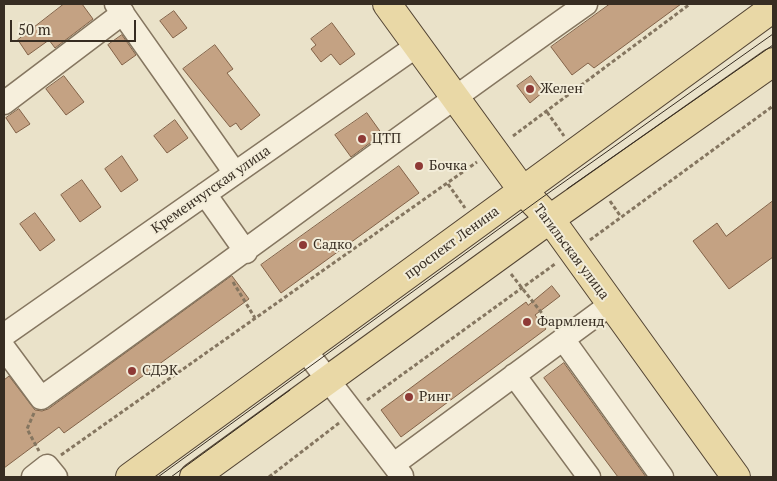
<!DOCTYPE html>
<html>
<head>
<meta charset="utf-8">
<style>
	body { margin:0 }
	#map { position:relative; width:777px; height:481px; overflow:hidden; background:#eae2c9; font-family:"PT Serif",serif }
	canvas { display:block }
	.frame { position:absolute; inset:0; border:5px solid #372d22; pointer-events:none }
	.scale { position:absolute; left:10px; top:20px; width:126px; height:22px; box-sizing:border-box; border:2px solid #372d22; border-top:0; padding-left:6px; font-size:15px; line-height:18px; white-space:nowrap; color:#372d22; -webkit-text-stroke:4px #f2ecd8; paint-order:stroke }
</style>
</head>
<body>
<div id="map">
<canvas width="777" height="481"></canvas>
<div class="frame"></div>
<div class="scale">50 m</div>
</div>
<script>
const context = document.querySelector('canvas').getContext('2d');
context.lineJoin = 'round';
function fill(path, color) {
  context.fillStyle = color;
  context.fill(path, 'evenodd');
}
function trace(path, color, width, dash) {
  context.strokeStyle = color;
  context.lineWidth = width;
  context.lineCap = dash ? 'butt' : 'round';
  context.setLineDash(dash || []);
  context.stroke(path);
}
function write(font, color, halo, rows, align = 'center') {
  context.font = font + ' "PT Serif",serif';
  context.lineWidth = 4;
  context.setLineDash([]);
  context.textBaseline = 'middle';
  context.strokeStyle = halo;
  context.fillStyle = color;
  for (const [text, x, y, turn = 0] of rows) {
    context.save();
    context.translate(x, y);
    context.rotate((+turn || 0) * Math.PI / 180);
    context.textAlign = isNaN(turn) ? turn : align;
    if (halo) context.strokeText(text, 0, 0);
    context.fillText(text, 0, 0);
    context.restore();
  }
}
const building = new Path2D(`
	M64 4H82L93 19 55 48 49 40 28 55 18 40Z
	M610 4H681L594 68 588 63 572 75 551 47Z
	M174 11 187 28 173 38 160 21Z
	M332 23 355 54 340 65 331 54 321 62 311 49 316 45 311 39Z
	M122 35 136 55 122 65 108 45Z
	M215 45 233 69 227 73 260 115 241 130 236 123 230 127 183 69Z
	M64 76 84 102 66 115 46 89Z
	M531 76 543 92 530 103 517 86Z
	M19 109 30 124 16 133 6 118Z
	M367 113 382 134 351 157 335 135Z
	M175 120 188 138 167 153 154 136Z
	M122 156 138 180 121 192 105 169Z
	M399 166 419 193 281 293 261 265Z
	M82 180 101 207 80 222 61 195Z
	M773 201V257L729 289 693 241 717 223 726 236Z
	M35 213 55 240 40 251 20 224Z
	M232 276 249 299 64 433 59 427 4 468V380L9 376 35 410 42 411 48 409Z
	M552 286 560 296 535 315 546 329 401 437 381 410 526 302 528 305Z
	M564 363 646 477H618L544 378Z`);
fill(building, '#c4a283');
trace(building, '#826248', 1);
const minor = new Path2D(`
	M116 4 235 173
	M4 103 123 13
	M205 194 246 252
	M4 335 418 45
	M563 339 662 477
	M4 348 41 398C223 268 403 133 586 4
	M305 350 402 476
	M514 375 589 477
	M394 464 611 304
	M33 477 47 466 56 477`);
const major = new Path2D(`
	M387 4 523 191 550 219 736 477
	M130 477 773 8
	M194 477 550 219 773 62`);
trace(minor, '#857660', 25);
trace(major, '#534433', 30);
trace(new Path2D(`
	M547 112 564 136
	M513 136 690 4
	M448 184 465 208
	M610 201 621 217
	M590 240 773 106
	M511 274 552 326
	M233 282 255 318
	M367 400 555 264
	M34 413 27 429 39 451
	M61 455 477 162
	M269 477 339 423`), '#857660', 3, [4, 2.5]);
trace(minor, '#f6efdc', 22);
trace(major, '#e9d8a6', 28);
trace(new Path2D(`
	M567 189 773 45
	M158 477 540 199 773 34
	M171 477 290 390`), '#372d22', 1);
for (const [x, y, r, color] of [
	[530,89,5,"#8e3a36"],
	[362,139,5,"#8e3a36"],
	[419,166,5,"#8e3a36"],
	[303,245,5,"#8e3a36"],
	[527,322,5,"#8e3a36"],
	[132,371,5,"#8e3a36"],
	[409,397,5,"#8e3a36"]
]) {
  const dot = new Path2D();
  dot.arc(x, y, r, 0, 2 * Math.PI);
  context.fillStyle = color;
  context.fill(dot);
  trace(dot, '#f2ecd8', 2);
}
write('14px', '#372d22', '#f2ecd8', [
	["Желен",540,89],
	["ЦТП",372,139],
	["Бочка",429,166],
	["Садко",313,245],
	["Фармленд",537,322],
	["СДЭК",142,371],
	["Ринг",419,397]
], 'left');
write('14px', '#372d22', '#f2ecd8', [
	["Кременчугская улица",211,190,-35],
	["проспект Ленина",452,243,-36],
	["Тагильская улица",571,252,53]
]);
</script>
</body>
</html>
